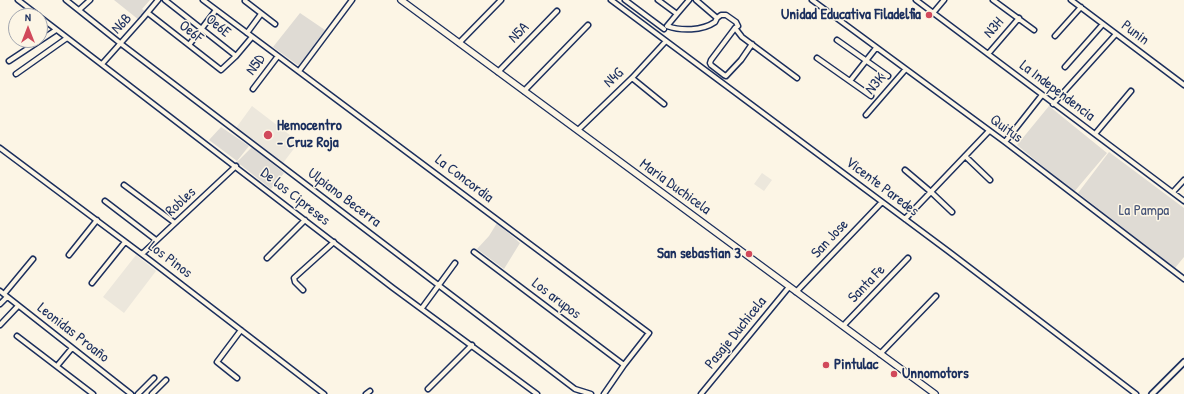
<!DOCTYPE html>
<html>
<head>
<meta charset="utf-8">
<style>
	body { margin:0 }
	#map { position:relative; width:1184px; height:394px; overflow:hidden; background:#fcf5e5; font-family:"Patrick Hand",sans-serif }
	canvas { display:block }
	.north { position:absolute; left:8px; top:8px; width:40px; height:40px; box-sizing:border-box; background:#fcf5e5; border:1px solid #a2a6af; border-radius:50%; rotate:0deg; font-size:11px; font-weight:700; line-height:16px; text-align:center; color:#1b2f5e }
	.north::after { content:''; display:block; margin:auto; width:14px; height:18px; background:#d1495b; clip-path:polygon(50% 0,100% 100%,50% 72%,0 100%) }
</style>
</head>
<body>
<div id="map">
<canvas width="1184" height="394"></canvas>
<div class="north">N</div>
</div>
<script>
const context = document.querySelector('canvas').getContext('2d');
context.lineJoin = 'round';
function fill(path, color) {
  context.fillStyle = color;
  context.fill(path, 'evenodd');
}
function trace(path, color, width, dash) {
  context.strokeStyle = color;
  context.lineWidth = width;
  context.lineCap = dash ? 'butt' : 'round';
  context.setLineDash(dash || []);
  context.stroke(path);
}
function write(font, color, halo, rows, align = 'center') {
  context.font = font + ' "Patrick Hand",sans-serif';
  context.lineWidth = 3;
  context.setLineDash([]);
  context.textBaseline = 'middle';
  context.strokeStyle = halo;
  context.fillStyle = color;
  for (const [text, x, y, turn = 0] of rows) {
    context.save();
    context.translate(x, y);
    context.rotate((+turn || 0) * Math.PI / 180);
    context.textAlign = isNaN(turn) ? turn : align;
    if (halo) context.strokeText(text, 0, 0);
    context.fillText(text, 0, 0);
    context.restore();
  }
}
fill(new Path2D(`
	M252 106 299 142 283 163 236 128Z
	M762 173 772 180 764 191 754 184Z
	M136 255 156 271 124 313 103 297Z`), '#ece7dc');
fill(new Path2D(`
	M114 0H150L142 9 146 12 139 20Z
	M300 13 325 30 299 66 273 47Z
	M1049 106 1107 153 1074 192 1017 145Z
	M221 127 249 146 237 161 209 140Z
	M252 147 284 173 271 189 237 162Z
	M1109 152 1184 208V257L1175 268 1078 193Z
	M497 223 520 243 504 269 477 249 489 236Z`), '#dfdbd4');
const minor = new Path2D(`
	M18 0 39 16
	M66 0 120 43 575 389 591 394
	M165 0 236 56
	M203 0 649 333 624 365 604 394
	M611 0 948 251 1136 394
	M625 0 664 29
	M658 0 677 14 689 0
	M696 0 717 18 721 15H726L736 22 738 26 735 28 742 37 797 78
	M812 0 1005 142 1184 279
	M916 0 1184 201
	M993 0 1034 30
	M1071 0 1184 85
	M245 1 275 24
	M79 10 90 0
	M148 13 221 70 236 56 252 37
	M933 13 944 0
	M677 14 667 26C681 31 702 31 715 22L717 18
	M40 17 393 288 537 394
	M735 28 711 60 710 63 711 65 724 75 726 76 741 60 752 44
	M247 33 261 14
	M1055 36 1081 7
	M837 40 888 76
	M459 43 501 0
	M189 45 216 10
	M988 54 1019 18
	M817 58 871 96
	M9 61 56 30
	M102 64 143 18 158 0
	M1065 67 1103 24
	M299 71 352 0
	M498 72 557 11
	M16 74 67 38
	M632 78 664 104
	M850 81 876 48
	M253 89 278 56
	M524 91 588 25
	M1053 104 1116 34
	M866 115 905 70
	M578 130 632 78 666 41
	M1095 134 1131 91
	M1005 142 1042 95
	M0 148 151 261 324 394
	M965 156 990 180
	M905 170 931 192 952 212
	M124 185 175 223
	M1173 192 1184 180
	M105 201 156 240
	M905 219 989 131
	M474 252 624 365
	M142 254 236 166
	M69 255 97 220
	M267 258 305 220
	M92 283 125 242
	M303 290 295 282 294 278 334 242
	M0 291 131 394
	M796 292 882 202
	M4 294 33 259
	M0 304 7 297
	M422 308 455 263
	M0 325 18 306
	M843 326 908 258
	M17 336 93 394
	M880 354 936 296
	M57 366 72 348
	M237 378 217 362 241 330
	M428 389 472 345
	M138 394 154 378
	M152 394 166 380
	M366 394 370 391
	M701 394 789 287`);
const tertiary = new Path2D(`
	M1152 394 1184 362`);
const secondary = new Path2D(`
	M401 0 935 394`);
trace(minor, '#1b2f5e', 7);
trace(tertiary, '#1b2f5e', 8);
trace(secondary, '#1b2f5e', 8);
trace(minor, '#fcf5e5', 4);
trace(tertiary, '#fcf5e5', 4.5);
trace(secondary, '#fcf5e5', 5.5);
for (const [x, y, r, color] of [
	[929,15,4,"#d1495b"],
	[268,135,5,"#d1495b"],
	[749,254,4,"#d1495b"],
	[826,365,4,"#d1495b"],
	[894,374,4,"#d1495b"]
]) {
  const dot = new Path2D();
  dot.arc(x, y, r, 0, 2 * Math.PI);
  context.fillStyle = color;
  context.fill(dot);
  trace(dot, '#fcf5e5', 1.5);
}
write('bold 15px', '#1b2f5e', '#fcf5e5', [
	["Unidad Educativa Filadelfia",921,15,"right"],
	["Hemocentro",277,126],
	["- Cruz Roja",277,143],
	["San sebastian 3",741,254,"right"],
	["Pintulac",834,365],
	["Unnomotors",902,374]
], 'left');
write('15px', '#1b2f5e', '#fcf5e5', [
	["N6B",122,24,-47],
	["Oe6E",218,26,39],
	["N3H",994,28,-49],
	["Oe6F",191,32,38],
	["N5A",519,33,-45],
	["Punin",1135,33,37],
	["N5D",256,65,-53],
	["N4G",614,78,-44],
	["N3K",876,84,-49],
	["La Independencia",1057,91,37],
	["Quitus",1006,129,36],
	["La Concordia",464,179,37],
	["Maria Duchicela",675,187,36],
	["Vicente Paredes",882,187,37],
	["De los Cipreses",295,197,38],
	["Ulpiano Becerra",344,198,37],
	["Robles",181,202,-43],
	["San Jose",830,239,-47],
	["Los Pinos",170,260,37],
	["Santa Fe",867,284,-46],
	["Los arupos",556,299,37],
	["Leonidas Proaño",73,333,38],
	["Pasaje Duchicela",736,333,-51]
]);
write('15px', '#425176', '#fcf5e5', [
	["La Pampa",1144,211]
]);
</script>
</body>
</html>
